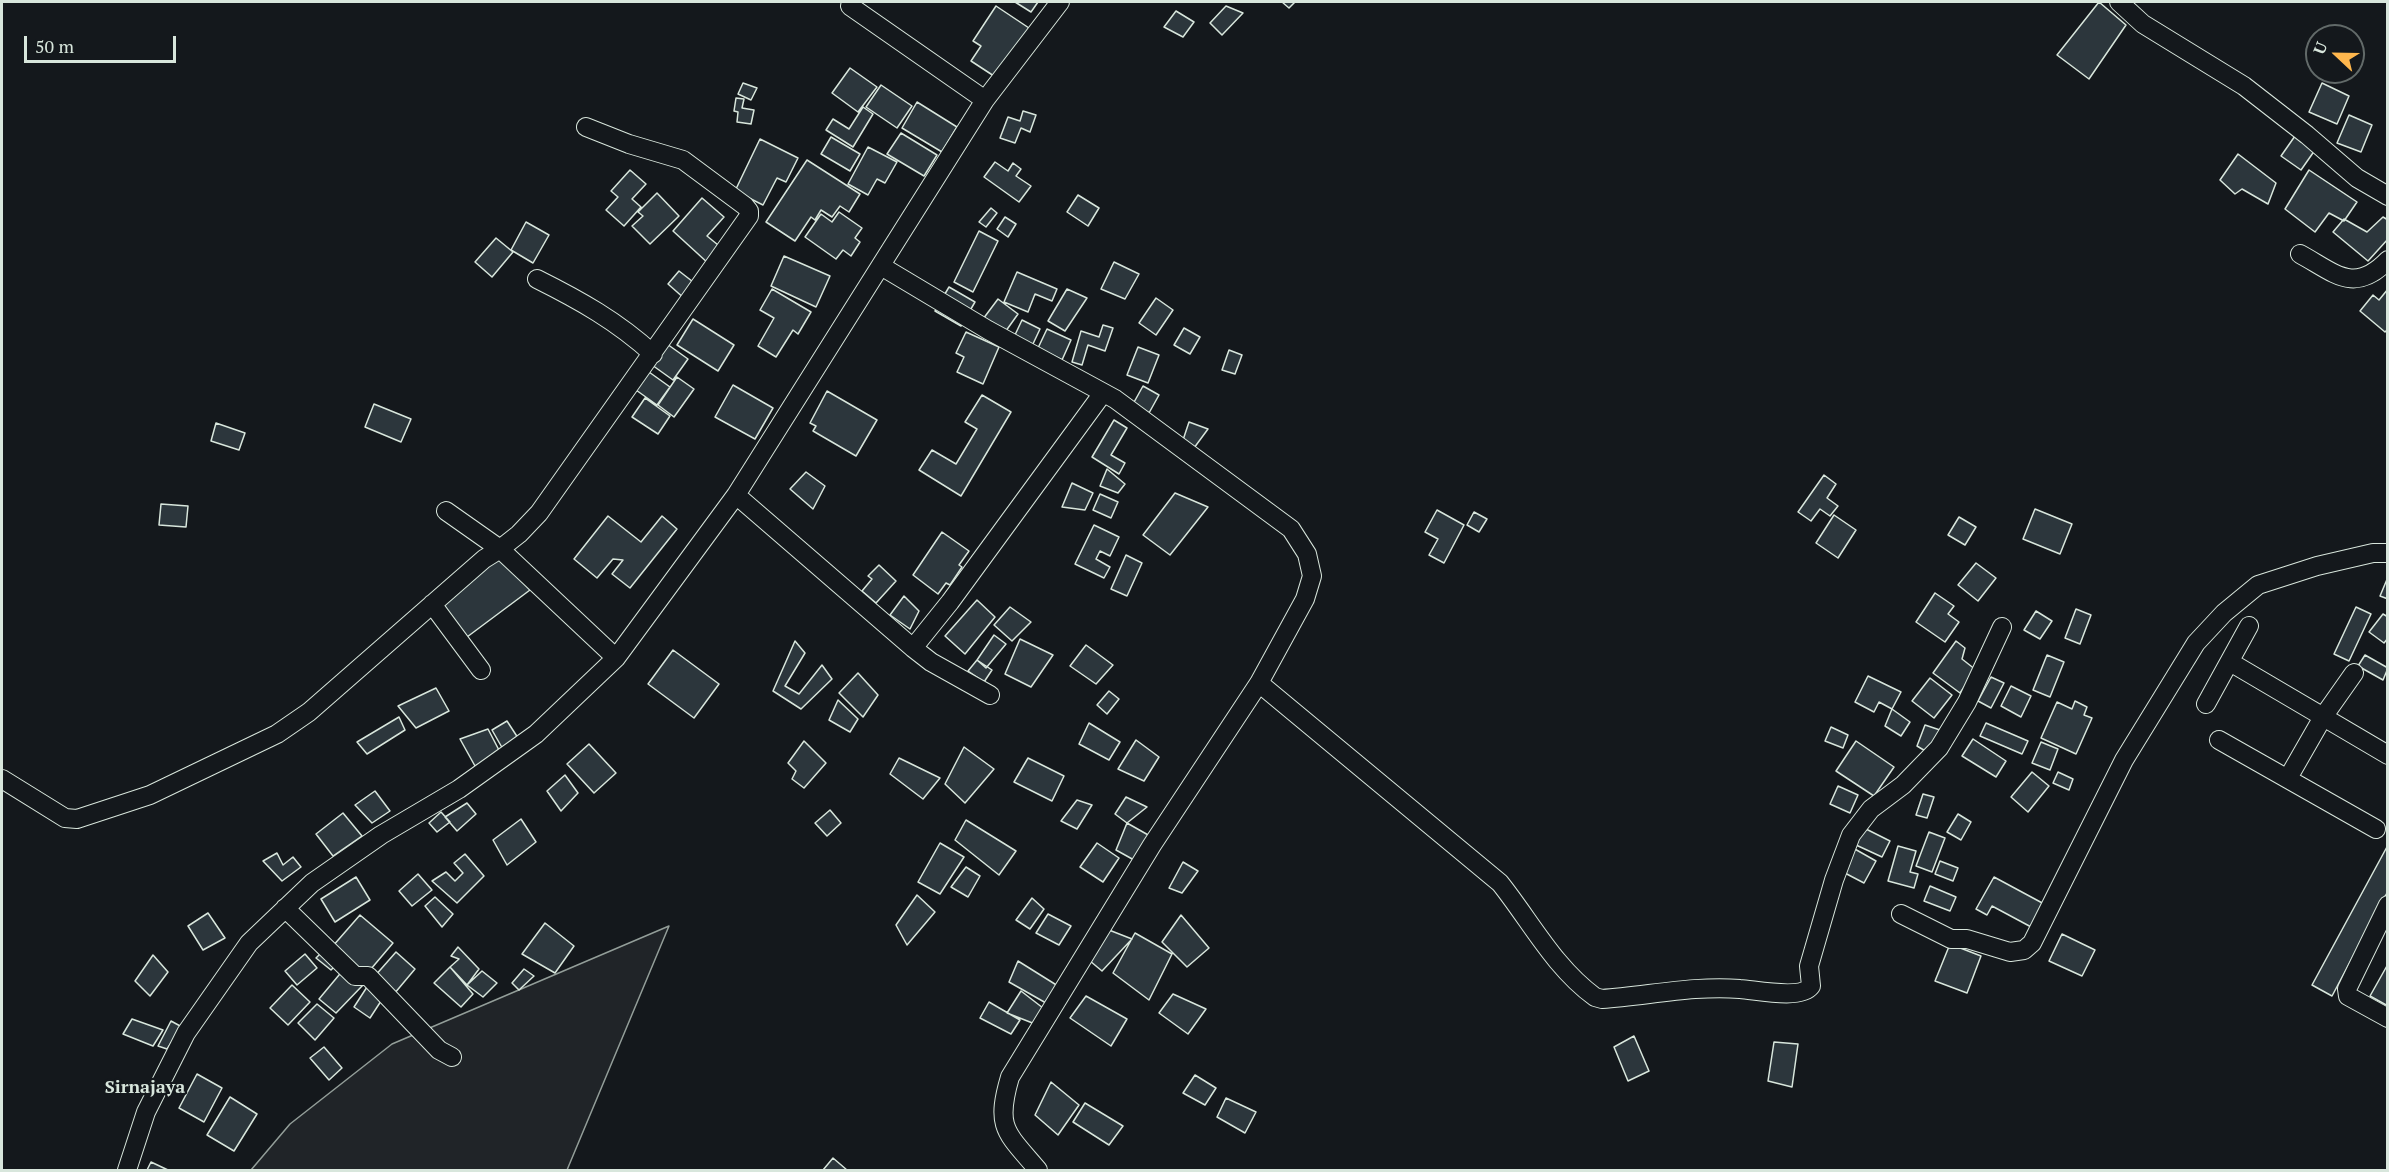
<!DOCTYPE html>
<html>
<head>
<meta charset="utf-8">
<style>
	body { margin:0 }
	#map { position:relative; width:2389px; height:1172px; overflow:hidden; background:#14181c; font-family:"PT Serif",serif }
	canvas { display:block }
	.frame { position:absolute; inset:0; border:3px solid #d8e6dc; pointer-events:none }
	.north { position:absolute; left:2305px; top:24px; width:60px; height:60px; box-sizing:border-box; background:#14181c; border:2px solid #626a69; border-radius:50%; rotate:292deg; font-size:16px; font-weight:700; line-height:24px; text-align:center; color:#d8e6dc }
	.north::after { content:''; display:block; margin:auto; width:21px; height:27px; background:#ffb74d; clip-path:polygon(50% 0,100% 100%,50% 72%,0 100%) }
	.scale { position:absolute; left:24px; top:36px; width:152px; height:27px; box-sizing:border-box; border:3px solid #d8e6dc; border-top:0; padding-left:8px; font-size:18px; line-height:21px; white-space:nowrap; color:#d8e6dc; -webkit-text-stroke:4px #14181c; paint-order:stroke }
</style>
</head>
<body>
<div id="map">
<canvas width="2389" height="1172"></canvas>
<div class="frame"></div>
<div class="north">U</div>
<div class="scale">50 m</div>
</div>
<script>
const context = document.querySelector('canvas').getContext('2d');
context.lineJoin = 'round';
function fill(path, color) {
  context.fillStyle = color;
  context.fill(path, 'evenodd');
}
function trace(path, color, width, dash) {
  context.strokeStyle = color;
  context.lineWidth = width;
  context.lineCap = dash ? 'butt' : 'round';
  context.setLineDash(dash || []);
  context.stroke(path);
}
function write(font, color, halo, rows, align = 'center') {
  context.font = font + ' "PT Serif",serif';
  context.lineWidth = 4.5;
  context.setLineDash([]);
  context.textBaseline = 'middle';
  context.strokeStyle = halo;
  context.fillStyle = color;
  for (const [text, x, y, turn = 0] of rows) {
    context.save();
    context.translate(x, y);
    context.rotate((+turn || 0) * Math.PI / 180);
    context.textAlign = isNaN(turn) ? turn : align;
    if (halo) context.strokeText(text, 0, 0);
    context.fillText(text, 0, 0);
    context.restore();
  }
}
const green = new Path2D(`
	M669 926 567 1170H251L290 1124 392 1044Z`);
fill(green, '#202428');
trace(green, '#939e99', 1.5);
const building = new Path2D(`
	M1015 2H1038L1031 12Z
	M1282 2H1295L1289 8Z
	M2099 2 2126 25 2089 79 2057 55Z
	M996 6 1029 28 997 78 971 61 981 46 973 41Z
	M1226 6 1243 13 1222 35 1210 23Z
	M1176 11 1194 22 1183 37 1164 27Z
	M850 68 877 87 858 112 832 93Z
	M743 83 757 88 751 100 738 94Z
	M2322 83 2349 96 2337 124 2309 112Z
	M881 85 912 106 897 128 866 107Z
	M736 98 744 99 742 108 754 110 751 124 737 122 738 112 734 111Z
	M917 102 957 127 942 152 902 128Z
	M863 107 873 114 853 147 826 130 833 119 849 129Z
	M1023 111 1036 115 1030 132 1021 128 1015 143 1000 138 1008 117 1020 121Z
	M2349 115 2372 125 2361 152 2337 143Z
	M901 133 937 155 924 176 887 154Z
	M2295 136 2315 150 2301 170 2281 156Z
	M831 137 860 154 850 171 821 154Z
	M760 139 798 158 786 182 777 178 763 205 735 191Z
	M868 147 897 162 885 183 877 179 868 195 848 184Z
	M2238 154 2276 183 2268 204 2242 189 2235 194 2220 180Z
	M807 160 860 194 849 212 840 206 832 217 821 210 815 220 811 217 795 241 766 222Z
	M995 162 1008 171 1013 163 1021 169 1016 176 1031 186 1019 202 984 177Z
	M630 170 646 184 632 199 641 207 624 226 606 210 618 197 611 191Z
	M2309 170 2357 202 2344 221 2329 213 2315 232 2285 209Z
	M657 193 679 216 650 244 632 226 643 216 638 212Z
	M1078 195 1099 208 1088 226 1067 212Z
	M702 198 724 217 707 236 723 249 709 264 673 231Z
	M991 208 997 213 986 227 979 222Z
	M839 212 862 228 855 238 860 242 851 256 843 250 836 259 805 237 821 214 832 222Z
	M1005 217 1016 224 1008 237 997 229Z
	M2383 217 2388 220V239L2368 261 2333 232 2344 219 2367 232Z
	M526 222 549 235 533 263 511 250Z
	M979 231 998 241 973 292 954 282Z
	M496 238 513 252 492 277 475 262Z
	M784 256 830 276 816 307 771 286Z
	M1114 262 1139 274 1125 299 1101 289Z
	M679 271 697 285 685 299 668 284Z
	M1017 272 1057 289 1052 301 1035 294 1028 312 1004 302Z
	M949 287 975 302 961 326 935 311Z
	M772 289 811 312 798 334 793 330 776 357 758 346 774 318 760 310Z
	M1067 289 1087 298 1065 331 1048 321Z
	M2388 289V329L2385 332 2360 311 2373 295 2379 300Z
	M1156 298 1173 310 1156 335 1139 323Z
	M998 299 1018 314 1003 335 983 319Z
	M693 319 734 345 718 371 677 345Z
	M1022 320 1040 329 1032 346 1014 337Z
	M1103 325 1113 328 1105 351 1088 345 1082 365 1072 362 1081 331 1099 337Z
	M1184 328 1200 337 1190 354 1174 345Z
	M1047 329 1071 340 1062 360 1038 348Z
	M966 332 999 347 983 384 957 372 964 357 956 353Z
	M667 344 688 359 673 380 652 365Z
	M1138 347 1159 355 1148 383 1127 375Z
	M1229 350 1242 355 1235 374 1222 370Z
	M649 372 670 387 657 405 636 390Z
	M677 377 694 389 674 417 658 405Z
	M733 385 773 408 755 439 715 417Z
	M1143 386 1159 395 1149 413 1133 404Z
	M827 391 877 420 856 456 813 431 816 426 810 423Z
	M982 395 1011 412 961 496 919 470 932 450 956 464 977 429 965 422Z
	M645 398 670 416 658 434 632 417Z
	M374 404 411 419 401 442 365 427Z
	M1114 420 1127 428 1111 455 1125 463 1119 474 1092 457Z
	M1189 422 1208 429 1194 448 1183 440Z
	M216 423 245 433 239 450 211 441Z
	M1107 469 1125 484 1118 493 1100 486Z
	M806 472 825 486 813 509 790 489Z
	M1824 475 1836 484 1827 498 1838 506 1830 516 1820 509 1811 521 1798 512Z
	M1072 483 1093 493 1085 510 1062 507Z
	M1175 493 1208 507 1170 555 1143 535Z
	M1100 494 1118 502 1111 518 1093 510Z
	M161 504 188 506 186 527 159 525Z
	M2035 509 2072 524 2060 554 2023 539Z
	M1437 510 1464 525 1444 563 1429 555 1438 539 1425 532Z
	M1474 512 1487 519 1479 532 1467 525Z
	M1834 515 1856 530 1838 558 1816 543Z
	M608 516 641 542 662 516 677 529 630 588 612 574 623 560 613 559 597 578 574 559Z
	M1959 517 1976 527 1965 545 1948 535Z
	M1094 525 1119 537 1110 556 1100 551 1096 559 1110 567 1104 578 1075 564Z
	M942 532 969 551 959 565 962 567 950 585 946 583 938 594 913 575Z
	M499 555 530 590 467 637 440 603Z
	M1126 555 1142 563 1127 596 1111 589Z
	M1976 563 1996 578 1978 601 1958 585Z
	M879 565 896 581 876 603 862 591 872 579 868 576Z
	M2388 577V599L2380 596Z
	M1935 593 1954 606 1948 614 1959 622 1945 642 1916 622Z
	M904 596 919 611 910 629 890 615Z
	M977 600 995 617 965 654 945 636Z
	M1010 607 1031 622 1012 641 994 625Z
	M2356 607 2371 614 2349 661 2334 654Z
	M2076 609 2091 615 2080 644 2065 638Z
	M2036 611 2052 621 2040 639 2024 630Z
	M2383 614 2388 617V638L2384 643 2369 632Z
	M994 635 1006 644 986 668 977 660Z
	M1020 639 1053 655 1031 687 1005 674Z
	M795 641 805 653 785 686 799 694 822 665 832 679 801 709 773 691Z
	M1956 641 1965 648 1962 659 1976 670 1960 693 1933 673Z
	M1086 645 1113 665 1096 684 1070 666Z
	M673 650 719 684 694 718 648 684Z
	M2047 655 2064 662 2050 697 2033 690Z
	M2365 655 2388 668 2383 680 2358 666Z
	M977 660 992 670 984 682 968 671Z
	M858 673 878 695 863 717 839 693Z
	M1868 676 1901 692 1892 709 1879 702 1874 712 1855 702Z
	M1991 677 2004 683 1991 708 1978 701Z
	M1930 678 1952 695 1934 718 1912 701Z
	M2011 686 2031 696 2021 717 2001 706Z
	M436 688 449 711 416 728 398 706Z
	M1109 691 1119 699 1107 714 1097 705Z
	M838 700 858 719 850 732 829 720Z
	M2075 701 2087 707 2084 715 2092 718 2076 754 2041 738 2057 702 2072 709Z
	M1892 709 1910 722 1901 736 1885 726Z
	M399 717 405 730 367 754 357 742Z
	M507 721 520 741 504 751 492 730Z
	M1089 723 1120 742 1109 760 1079 744Z
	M1986 723 2028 741 2022 754 1980 736Z
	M1925 725 1940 730 1927 752 1917 746Z
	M1831 727 1848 735 1843 748 1825 741Z
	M488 729 501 754 475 766 460 739Z
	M1973 739 2006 761 1996 777 1962 756Z
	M1136 740 1159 757 1144 781 1118 769Z
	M804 741 826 763 804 788 792 779 796 771 788 763Z
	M1856 741 1894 767 1874 796 1836 771Z
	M2041 742 2058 749 2050 770 2032 763Z
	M589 744 616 773 594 793 567 764Z
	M964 747 994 769 965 803 945 784Z
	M899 758 940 778 923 799 890 774Z
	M1028 758 1064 776 1052 801 1014 782Z
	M2032 772 2049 786 2028 812 2011 797Z
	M2058 772 2073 779 2069 790 2053 783Z
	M565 775 578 793 561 811 547 791Z
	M1838 786 1858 795 1850 813 1830 804Z
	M375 791 390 811 372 823 355 805Z
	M1923 794 1934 797 1927 818 1916 815Z
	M1126 797 1147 807 1127 823 1115 814Z
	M1077 800 1092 805 1077 829 1061 821Z
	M467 803 476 814 457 831 445 817Z
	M830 810 841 823 827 836 815 823Z
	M441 812 450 822 437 832 429 823Z
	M343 813 362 836 333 856 316 834Z
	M1958 814 1971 822 1961 840 1947 832Z
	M521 819 536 842 507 865 493 840Z
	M966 820 1016 851 999 875 955 840Z
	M1127 823 1150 836 1134 860 1116 850Z
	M1864 828 1890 841 1882 857 1856 845Z
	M1929 832 1945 838 1932 872 1916 866Z
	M940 843 964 857 940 894 918 882Z
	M1097 843 1119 858 1103 882 1080 867Z
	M2388 845V891L2332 996 2312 985Z
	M1898 846 1916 851 1910 872 1918 874 1914 888 1888 881Z
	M1853 848 1876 861 1864 883 1841 871Z
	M277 853 283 865 293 857 301 867 282 881 263 861Z
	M465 854 484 876 457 903 432 881 446 872 455 881 463 873 454 863Z
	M1940 861 1958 868 1953 881 1935 874Z
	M1183 862 1198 871 1182 893 1169 888Z
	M966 867 980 876 968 897 951 887Z
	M418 874 432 890 412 906 399 891Z
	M356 877 370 900 335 922 321 899Z
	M1994 877 2046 905 2033 928 1992 906 1987 915 1976 909Z
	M1930 886 1956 897 1950 911 1924 901Z
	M917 895 935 912 907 945 896 925Z
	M435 897 453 914 442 927 425 906Z
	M1032 898 1044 909 1030 929 1016 920Z
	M208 913 225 938 203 950 188 926Z
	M1048 914 1071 926 1059 945 1036 933Z
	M360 915 393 943 365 976 332 947Z
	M1181 915 1209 948 1187 967 1162 942Z
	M545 923 574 946 555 973 522 954Z
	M1109 930 1132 939 1102 971 1084 956Z
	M1135 933 1172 954 1149 1000 1113 973Z
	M2062 934 2095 950 2082 976 2049 961Z
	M1950 944 1981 956 1967 993 1935 981Z
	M458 947 479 969 467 985 450 967 459 959 451 956Z
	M325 949 340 961 331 970 316 958Z
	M396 952 415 969 394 994 374 977Z
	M305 954 317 968 297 985 285 971Z
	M153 955 168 972 150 996 135 981Z
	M1018 961 1058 986 1046 1003 1009 982Z
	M2388 964V1006L2370 996Z
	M450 967 473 994 461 1007 434 983Z
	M344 969 363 985 336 1013 319 999Z
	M524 969 534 976 519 990 512 983Z
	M482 971 497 983 483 997 467 985Z
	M292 985 310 1002 288 1025 270 1008Z
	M367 987 383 998 370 1018 354 1007Z
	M1021 991 1043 1008 1035 1024 1007 1013Z
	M1173 994 1206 1009 1188 1034 1159 1013Z
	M1086 996 1127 1019 1111 1046 1070 1018Z
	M989 1002 1020 1020 1011 1034 980 1018Z
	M317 1004 334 1018 315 1040 298 1023Z
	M132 1019 163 1030 153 1046 123 1034Z
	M171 1021 182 1027 167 1049 158 1046Z
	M1634 1036 1649 1071 1628 1081 1614 1047Z
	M1774 1042 1798 1044 1792 1087 1768 1081Z
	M324 1047 342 1068 329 1080 310 1058Z
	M197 1074 222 1088 204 1122 179 1108Z
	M1195 1075 1216 1088 1205 1105 1183 1093Z
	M1051 1082 1079 1105 1058 1135 1035 1115Z
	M230 1097 257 1114 234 1151 207 1135Z
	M1226 1098 1256 1112 1245 1133 1217 1117Z
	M1085 1103 1123 1126 1109 1145 1073 1122Z
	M833 1158 847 1170H823Z
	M151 1162 168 1170H147Z`);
fill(building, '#2c363c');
trace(building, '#d8e6dc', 1.5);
const street = new Path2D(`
	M2119 2 2143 24 2244 86 2307 135 2357 178 2388 196
	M850 6 985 100
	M2300 254C2335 273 2354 295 2388 260
	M881 266 988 330 1115 399 1291 529 1307 554 1312 576 1305 599 1259 683 1152 845 1010 1077C995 1128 1006 1132 1038 1170
	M537 279C579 300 617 321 653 354
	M736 495 913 648 931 662 990 695
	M446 511 500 549 519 534 539 513 749 216V211L745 206 683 160 629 144 586 127
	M432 604 481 670
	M913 648 950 602 1103 393
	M2230 662 2388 755
	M1259 683 1500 883C1531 922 1554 967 1595 997L1602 999C1647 996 1695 985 1740 989 1756 990 1801 1000 1811 986L1809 966 1834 880 1851 835 1871 809 1903 785 1939 748 1967 702 2002 627
	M2206 704 2249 626
	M2219 740 2376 829
	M2288 778 2323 717 2354 673
	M2 779 65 818 77 819 150 795 277 734 309 712 484 559 500 549 616 658
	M2388 905 2347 989 2348 996 2388 1018
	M285 908 355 976H368L439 1050 452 1057
	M1901 914 1951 939H1967L2010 952 2024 950 2032 943 2124 760 2196 643 2224 613 2258 585 2317 566 2373 553H2388
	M127 1170 146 1112 186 1033 249 943 312 883 381 835 459 789 536 734 616 658 736 495 985 100 1060 2`);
trace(street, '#d8e6dc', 20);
trace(street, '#14181c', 18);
write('bold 18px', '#d8e6dc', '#14181c', [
	["Sirnajaya",145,1088]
]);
</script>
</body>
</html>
